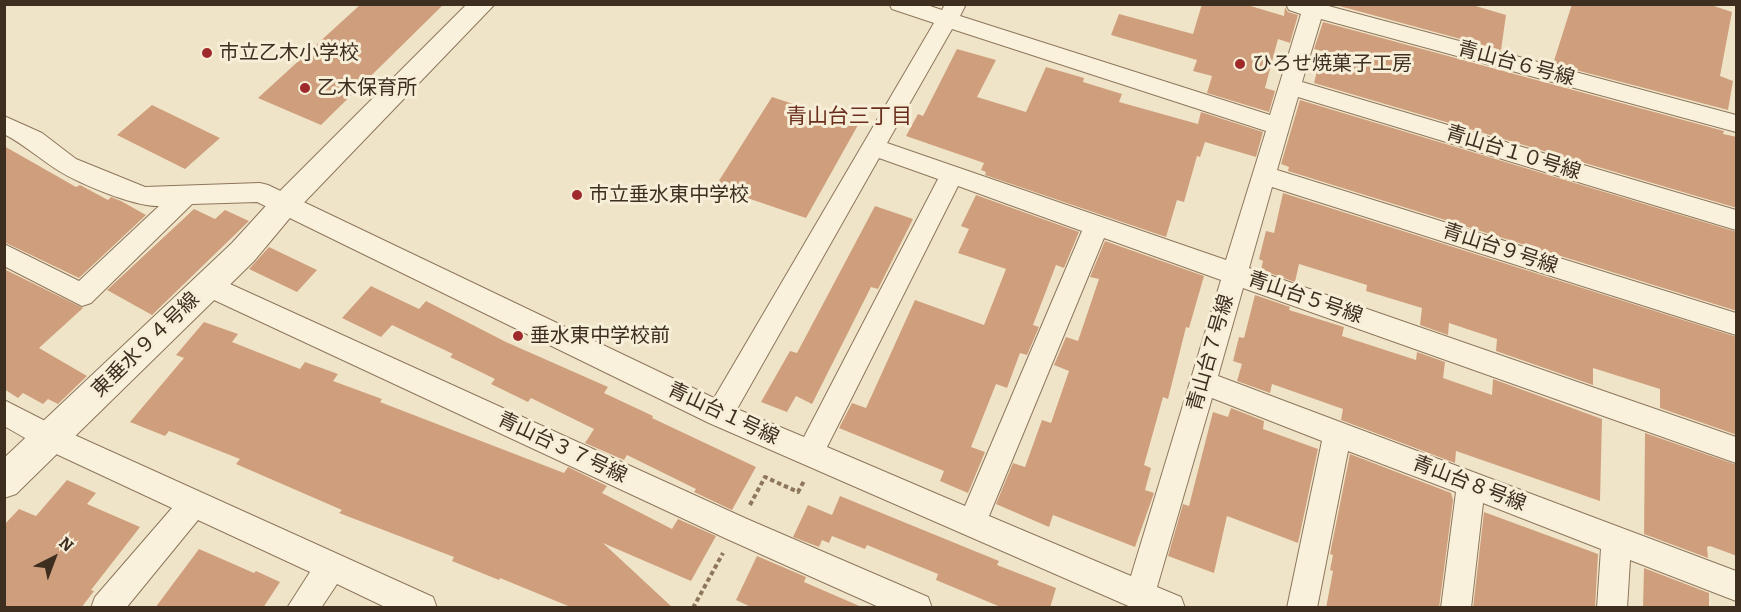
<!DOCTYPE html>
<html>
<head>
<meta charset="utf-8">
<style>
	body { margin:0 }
	#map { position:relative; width:1741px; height:612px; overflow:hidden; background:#f0e4c8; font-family:Bitter,serif }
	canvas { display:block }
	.frame { position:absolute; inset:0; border:6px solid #3d2e20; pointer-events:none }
	.north { position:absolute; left:24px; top:528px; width:60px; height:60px; -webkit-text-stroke:4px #f7eed8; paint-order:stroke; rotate:42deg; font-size:16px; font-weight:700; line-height:24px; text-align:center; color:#3d2e20 }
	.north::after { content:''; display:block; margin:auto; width:21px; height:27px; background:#3d2e20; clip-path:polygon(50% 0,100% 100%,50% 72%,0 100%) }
</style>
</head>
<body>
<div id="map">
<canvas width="1741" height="612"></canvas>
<div class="frame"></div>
<div class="north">N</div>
</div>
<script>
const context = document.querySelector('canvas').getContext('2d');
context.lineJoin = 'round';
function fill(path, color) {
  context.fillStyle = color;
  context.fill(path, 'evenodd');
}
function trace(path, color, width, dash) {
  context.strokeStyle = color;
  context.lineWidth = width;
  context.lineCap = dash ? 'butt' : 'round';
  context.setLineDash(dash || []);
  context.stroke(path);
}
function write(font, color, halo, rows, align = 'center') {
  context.font = font + ' Bitter,"Noto Sans JP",serif';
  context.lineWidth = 6;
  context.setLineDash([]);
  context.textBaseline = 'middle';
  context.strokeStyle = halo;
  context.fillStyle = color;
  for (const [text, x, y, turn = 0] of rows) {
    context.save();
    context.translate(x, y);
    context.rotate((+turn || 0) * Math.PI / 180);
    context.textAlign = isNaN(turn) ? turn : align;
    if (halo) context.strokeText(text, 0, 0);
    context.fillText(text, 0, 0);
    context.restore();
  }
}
fill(new Path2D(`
	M361 4H444L321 125 258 98Z
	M1202 4H1244L1284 16 1285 7 1288 12 1298 15 1290 43 1278 39 1265 88 1275 91 1269 112 1207 93 1212 76 1193 71 1197 60 1111 35 1119 14 1193 34Z
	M1332 4H1469L1506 15 1501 50Z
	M1572 4H1708L1732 12 1720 76 1733 81 1728 110 1553 64Z
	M1323 22 1724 131 1723 134 1737 137V208L1314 83 1322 51 1314 49Z
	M957 49 996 60 977 97 1026 112 1046 67 1084 78 1083 82 1122 94 1119 102 1198 124 1201 112 1263 132 1256 157 1205 142 1200 157 1197 156 1184 202 1177 200 1166 237 985 175 986 172 981 170 984 163 906 136 918 114 923 116Z
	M772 97 858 125 806 218 715 187Z
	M1300 100 1737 232V311L1288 171 1289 167 1281 164Z
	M152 105 220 138 185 169 117 135Z
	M4 146 76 187 80 185 108 200 111 197 121 201 146 215 79 278 4 242Z
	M1283 193 1737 337V435L1660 408V389L1593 368V385L1496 351 1497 339 1449 323 1448 335 1420 325 1422 308 1366 291 1367 285 1299 264 1295 282 1261 270 1263 261 1259 259 1266 231 1274 233Z
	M976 195 1079 232 1064 268 1056 265 1033 325 1039 327 1027 355 1020 353 1007 388 996 384 971 447 985 452 968 493 940 481 944 471 839 428 852 403 866 408 915 300 984 325 1006 269 958 253 969 229 961 226Z
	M875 206 913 219 878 289 871 287 812 404 796 396 787 412 761 402 790 351 797 353Z
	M194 209 215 219 225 210 249 221 152 315 107 290Z
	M1105 241 1204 276 1189 328 1186 327 1168 399 1163 397 1144 465 1151 468 1145 490 1154 493 1135 547 1053 515 1049 527 996 504 1013 463 1025 467 1042 420 1051 423 1069 371 1054 365 1066 337 1078 341 1099 279 1090 277Z
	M269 247 317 270 297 292 249 269Z
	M4 269 83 308 39 348 87 376 58 404 48 399 43 404 23 393 18 398 4 389Z
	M371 286 419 309 426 301 506 342 608 387 604 393 653 416 652 418 756 467 732 510 694 492 696 489 627 455 624 460 585 443 594 429 531 398 528 402 491 384 495 379 450 357 453 354 392 325 381 337 342 318Z
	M1255 295 1290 307 1289 310 1344 327 1342 336 1416 360 1417 352 1445 362 1443 378 1492 395 1493 379 1602 419 1600 501 1456 451 1455 463 1341 420 1343 409 1272 384 1270 393 1237 381 1242 364 1233 361 1239 337 1244 338Z
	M204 322 238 334 232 342 300 369 305 362 338 374 333 381 382 399 380 402 564 473 568 467 607 486 602 493 672 529 678 519 716 536 691 581 603 543 673 608H573L500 578 499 580 452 561 454 557 339 513 342 510 236 464 240 459 169 431 165 436 130 422 184 358 176 355Z
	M1231 408 1264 421 1263 429 1318 449 1298 543 1227 516 1214 573 1168 556 1183 504 1189 506 1213 412 1228 417Z
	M1645 433 1737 465V556L1710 546 1707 547 1708 558 1644 534Z
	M1350 454 1451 493 1453 500 1439 608H1326L1333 571 1330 570 1333 555 1330 554Z
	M67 480 96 493 87 504 140 527 91 590 94 591 81 608H4V525L19 509 36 516Z
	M840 496 999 561 997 565 1056 588 1050 608H1003L936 580 938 574 867 545 865 549 832 536 829 543 822 540 819 547 793 537 808 505 832 515Z
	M1484 512 1598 554 1595 608H1473Z
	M199 549 254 573 256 571 280 582 263 608H155Z
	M757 556 806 577 804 582 864 608H753L736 600Z
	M1644 568 1709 593V608H1643Z`), '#cf9f7d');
const minor = new Path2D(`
	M889 4H924L942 10 945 4H966L960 16 1270 115 1301 14 1289 10 1286 4H1321L1736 115V132L1321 19 1302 82 1736 210V230L1298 97 1277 170 1736 313V335L1272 187 1249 268 1736 437V463L1243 288 1218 376 1736 571V601L1630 560 1627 608H1597L1601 549 1483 503 1471 608H1441L1456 492 1348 451 1317 608H1287L1322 441 1212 398 1157 587 1181 597 1185 608H1133L709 423 257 202 192 204 91 303 82 306 4 266V244L79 281 159 206C135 207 80 184 59 171 40 159 25 145 4 134V116L42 133 76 159 145 187 260 183 268 185 714 398 934 23 892 9ZM952 29 1266 131 1226 260 887 143ZM879 158 938 179 804 437 737 409ZM958 186 1082 231 965 506 827 447ZM1104 238 1221 280 1131 576 989 516Z
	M208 274 747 519 928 597 932 608H881L727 539 199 293 195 285 199 277Z
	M4 400 59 428 433 597 437 608H387L337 584 321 608H287L310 572 198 520 126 608H91L95 597 172 508 39 446 4 426Z`);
const tertiary = new Path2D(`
	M467 4H495L294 213 254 261 16 494 4 498V458L232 243 274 197Z`);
trace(minor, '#8d765c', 2);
trace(tertiary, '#8d765c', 2);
trace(new Path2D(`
	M750 505 765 477 798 492 804 481
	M693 608 723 553`), '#8d765c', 4, [4.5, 3]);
fill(minor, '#faf1dc');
fill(tertiary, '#faf1dc');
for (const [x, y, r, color] of [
	[207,53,6,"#9e2a2b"],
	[1240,64,6,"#9e2a2b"],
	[305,88,6,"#9e2a2b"],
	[577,195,6,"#9e2a2b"],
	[518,336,6,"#9e2a2b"]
]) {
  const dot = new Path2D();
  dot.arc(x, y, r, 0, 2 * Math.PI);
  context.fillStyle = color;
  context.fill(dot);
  trace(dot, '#f7eed8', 2);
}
write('20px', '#3d2e20', '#f7eed8', [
	["市立乙木小学校",219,53],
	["ひろせ焼菓子工房",1252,64],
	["乙木保育所",317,88],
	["市立垂水東中学校",589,195],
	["垂水東中学校前",530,336]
], 'left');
write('20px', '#3d2e20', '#f7eed8', [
	["青山台６号線",1516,64,15],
	["青山台１０号線",1513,153,17],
	["青山台９号線",1500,249,18],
	["青山台５号線",1305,298,19],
	["東垂水９４号線",146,345,-44],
	["青山台７号線",1211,353,-74],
	["青山台１号線",723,414,25],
	["青山台３７号線",562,448,25],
	["青山台８号線",1469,484,21]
]);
write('21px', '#6b2e1e', '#f7eed8', [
	["青山台三丁目",849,117]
]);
</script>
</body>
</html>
